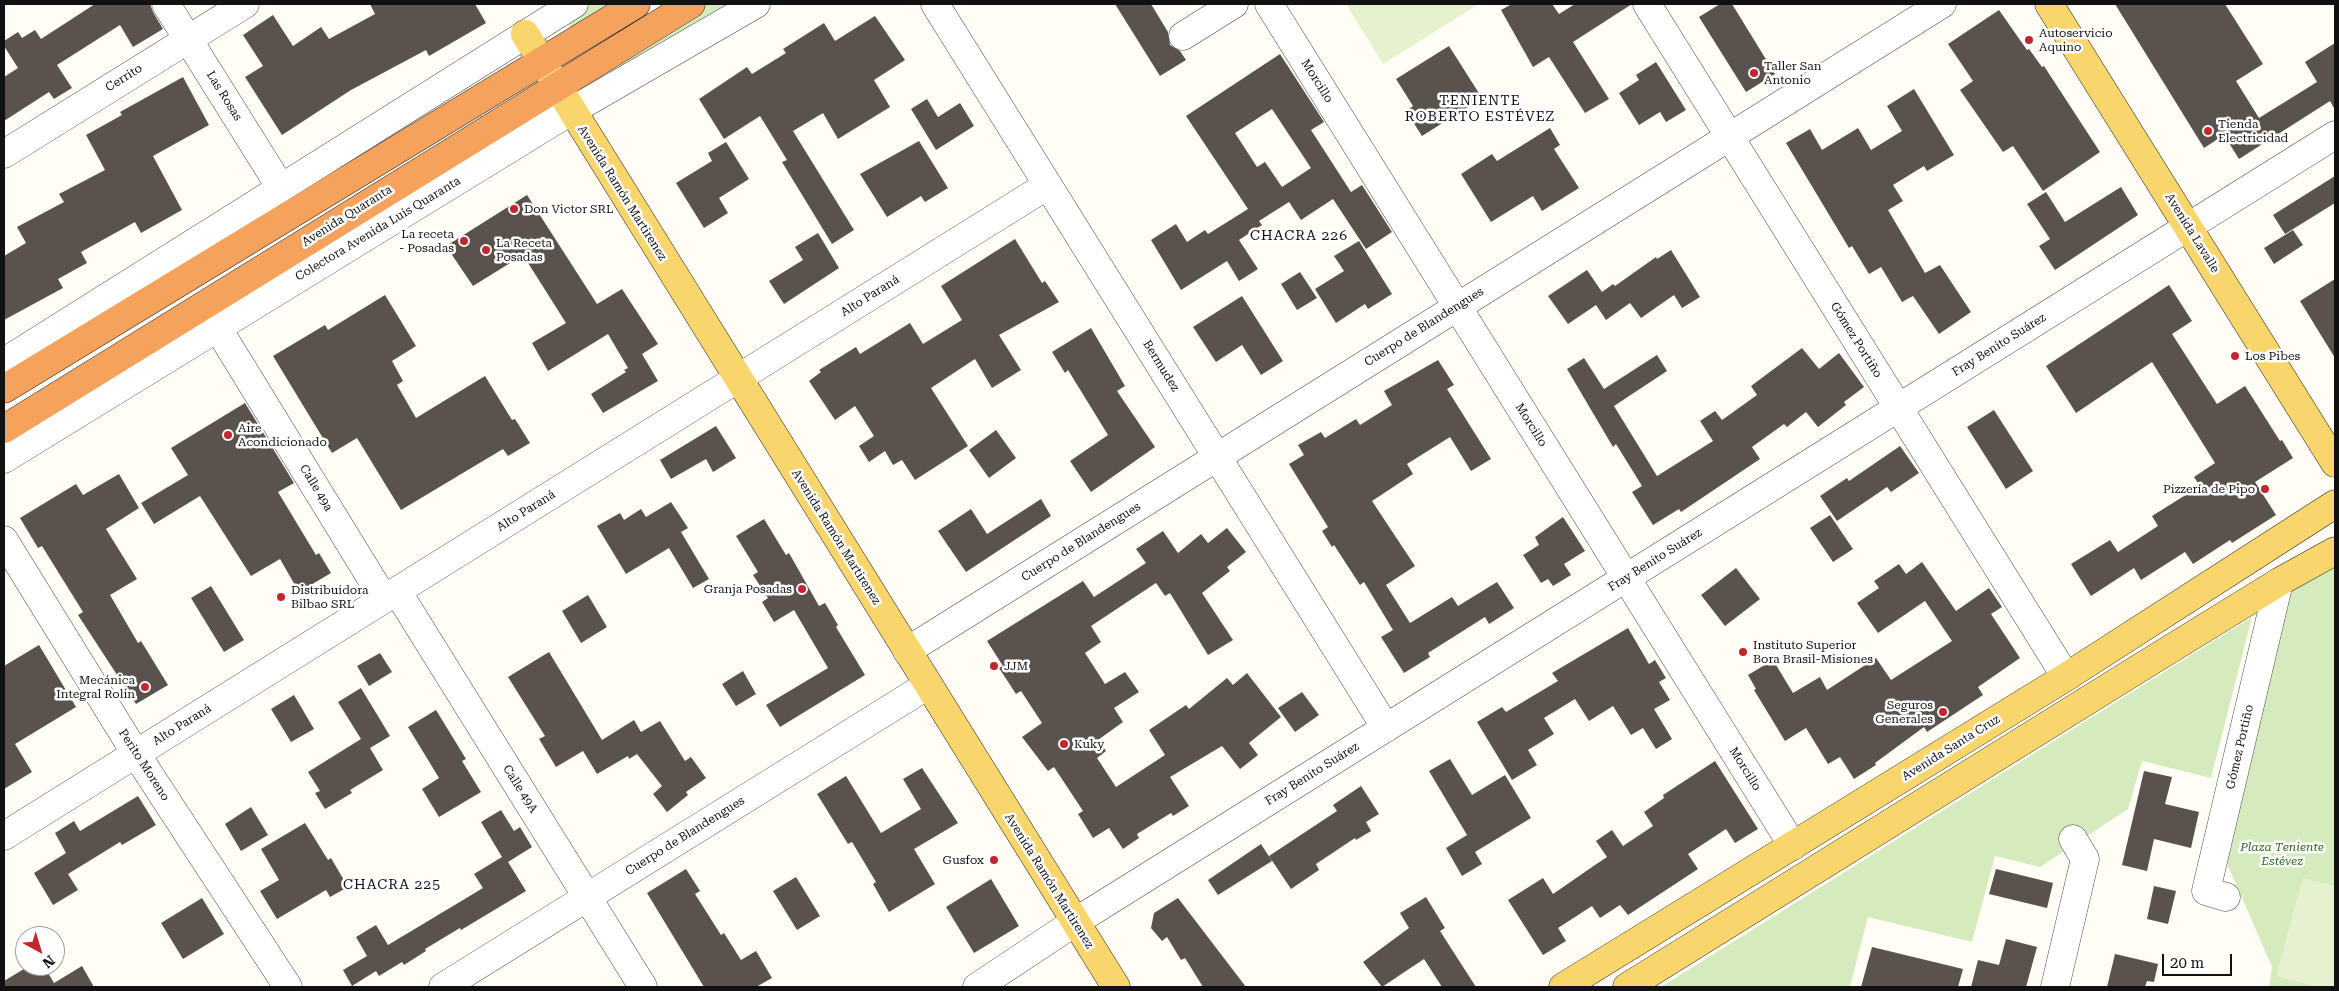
<!DOCTYPE html>
<html>
<head>
<meta charset="utf-8">
<style>
	body { margin:0 }
	#map { position:relative; width:2339px; height:991px; overflow:hidden; background:#fffdf5; font-family:"Roboto Serif",serif }
	canvas { display:block }
	.frame { position:absolute; inset:0; border:5px solid #111; pointer-events:none }
	.north { position:absolute; left:15px; top:926px; width:50px; height:50px; box-sizing:border-box; background:#fff; border:1px solid #a0a0a0; border-radius:50%; rotate:141deg; font-size:14px; font-weight:700; line-height:20px; text-align:center; color:#111 }
	.north::after { content:''; display:block; margin:auto; width:18px; height:22px; background:#c4262e; clip-path:polygon(50% 0,100% 100%,50% 72%,0 100%) }
	.scale { position:absolute; left:2162px; top:954px; width:70px; height:22px; box-sizing:border-box; border:2px solid #111; border-top:0; padding-left:6px; font-size:15px; line-height:18px; white-space:nowrap; color:#111; -webkit-text-stroke:4px #fff; paint-order:stroke }
</style>
</head>
<body>
<div id="map">
<canvas width="2339" height="991"></canvas>
<div class="frame"></div>
<div class="north">N</div>
<div class="scale">20 m</div>
</div>
<script>
const context = document.querySelector('canvas').getContext('2d');
context.lineJoin = 'round';
function fill(path, color) {
  context.fillStyle = color;
  context.fill(path, 'evenodd');
}
function trace(path, color, width, dash) {
  context.strokeStyle = color;
  context.lineWidth = width;
  context.lineCap = dash ? 'butt' : 'round';
  context.setLineDash(dash || []);
  context.stroke(path);
}
function write(font, color, halo, rows, align = 'center') {
  context.font = font + ' "Roboto Serif",serif';
  context.lineWidth = 5;
  context.setLineDash([]);
  context.textBaseline = 'middle';
  context.strokeStyle = halo;
  context.fillStyle = color;
  for (const [text, x, y, turn = 0] of rows) {
    context.save();
    context.translate(x, y);
    context.rotate((+turn || 0) * Math.PI / 180);
    context.textAlign = isNaN(turn) ? turn : align;
    if (halo) context.strokeText(text, 0, 0);
    context.fillText(text, 0, 0);
    context.restore();
  }
}
fill(new Path2D(`
	M587 4H617L573 31 564 18Z
	M706 4H736L612 78 604 65Z
	M2335 567V987H2269L2272 967 2225 859 2290 592Z
	M2252 617 2211 778 2142 761 2128 809 2040 867 1995 856 1972 942 1868 917 1850 987H1661Z`), '#d5ebbd');
fill(new Path2D(`
	M1346 4H1479L1383 64Z
	M2303 878 2335 886V987H2318L2276 976Z`), '#e6f2cf');
fill(new Path2D(`
	M95 4H150L153 12 163 29 133 47 120 25 57 65 72 88 54 99 49 92 4 121V77L18 68 4 46V41L18 32 22 38 35 30 41 39Z
	M370 4H475L486 23 429 56 426 50 351 90 282 135 245 77 263 66 243 35 273 15 293 46 321 27 329 39 375 14Z
	M1115 4H1151L1168 32 1170 45 1180 51 1186 60 1160 76Z
	M1512 4H1552L1559 14 1575 4H1632L1573 42 1609 99 1585 113 1549 57 1533 67 1501 10Z
	M1720 4H1732L1775 74 1746 92 1699 17Z
	M2115 4H2225L2263 64 2236 81 2259 118 2317 82 2305 62 2335 43V110L2330 101 2239 159 2224 135 2204 148Z
	M1999 10 2027 50 2029 49 2042 67 2044 66 2100 152 2043 191 2013 146 2003 152 1960 90 1973 81 1948 44Z
	M875 16 905 60 874 80 890 107 838 139 823 113 793 131 854 230 832 244 782 162 787 160 760 116 724 139 699 99 747 67 752 74 786 53 783 49 824 23 835 41Z
	M1449 46 1482 98 1422 136 1406 111 1413 106 1396 79Z
	M1280 54 1324 122 1311 130 1351 192 1362 185 1392 232 1366 249 1333 199 1301 220 1289 202 1259 221 1262 225 1239 240 1258 269 1239 281 1227 261 1181 290 1151 240 1176 224 1187 242 1205 230 1208 234 1248 209 1186 116ZM1272 109 1311 168 1282 187 1265 162 1257 167 1235 133Z
	M1656 62 1686 110 1666 122 1660 112 1639 125 1619 93 1639 80 1636 75Z
	M183 77 209 125 153 156 182 210 141 233 135 222 81 252 87 263 58 279 63 288 4 320V256L26 243 17 227 64 202 59 194 105 170 86 135 122 115 120 112Z
	M1914 89 1954 155 1927 171 1924 166 1893 185 1903 201 1888 210 1925 273 1940 265 1971 312 1939 334 1913 296 1902 302 1881 267 1869 274 1852 246 1849 248 1786 143 1810 129 1822 150 1858 128 1871 150 1902 131 1887 106Z
	M927 99 938 117 960 103 974 126 936 150 911 109Z
	M1550 128 1560 145 1554 149 1579 188 1542 211 1533 196 1491 222 1461 174 1492 154 1497 161Z
	M919 141 948 188 925 202 921 196 887 217 860 174Z
	M726 142 749 179 719 198 728 213 704 228 676 183 712 161 708 153Z
	M2335 176V203L2285 234 2273 215Z
	M2121 187 2138 215 2055 270 2039 246 2050 239 2027 204 2046 192 2065 222Z
	M527 195 597 304 622 289 658 344 642 354 658 381 603 413 591 394 626 372 624 370 628 368 608 334 548 371 532 343 566 323 523 255 473 286 446 246Z
	M2293 230 2303 245 2274 264 2264 248Z
	M818 233 839 268 784 304 769 281 803 260 795 247Z
	M1015 239 1042 283 1045 281 1059 302 999 335 1021 370 992 388 975 359 931 388 968 446 915 480 902 460 893 465 885 451 869 462 859 446 874 436 855 406 835 420 809 381 821 372 819 370 856 347 860 354 910 323 923 344 962 320 941 286Z
	M1359 241 1392 294 1368 309 1365 304 1336 323 1315 289 1344 271 1334 256Z
	M1671 250 1700 297 1682 308 1674 295 1641 318 1630 303 1606 320 1596 305 1568 324 1548 296 1587 270 1602 292 1613 284 1615 286 1656 257 1657 259Z
	M1300 272 1317 298 1297 310 1281 284Z
	M2335 279V358L2300 301Z
	M2169 285 2192 321 2172 334 2217 404 2245 386 2280 441 2282 440 2293 458 2255 482 2276 515 2232 543 2230 540 2193 564 2185 552 2141 580 2134 568 2091 596 2071 564 2110 540 2118 552 2158 526 2152 516 2200 486 2194 477 2215 463 2152 362 2076 413 2046 366Z
	M385 295 416 346 392 361 403 381 397 385 416 418 485 376 512 420 515 419 530 443 508 456 503 449 401 510 357 438 332 453 273 356 325 325 328 330Z
	M1242 296 1283 361 1261 375 1242 345 1216 362 1193 327Z
	M1091 328 1125 386 1117 391 1155 447 1091 492 1070 461 1108 435 1068 370 1065 373 1052 352Z
	M1802 348 1819 369 1839 353 1864 387 1844 402 1846 405 1818 427 1806 412 1787 427 1784 424 1752 447 1760 459 1681 512 1679 509 1653 525 1632 492 1642 486 1616 444 1613 447 1567 369 1584 358 1604 389 1657 355 1667 371 1614 406 1657 476 1713 441 1700 421 1715 411 1722 420 1757 395 1751 386Z
	M1438 360 1454 385 1447 389 1491 459 1471 471 1450 437 1407 464 1413 474 1372 501 1415 566 1386 585 1410 623 1452 597 1458 606 1497 582 1514 608 1489 624 1485 617 1428 653 1430 657 1404 673 1381 637 1393 630 1364 582 1360 585 1334 545 1332 547 1322 531 1328 527 1289 464 1304 455 1298 445 1321 432 1325 438 1356 419 1360 425 1392 405 1384 391Z
	M245 403 294 483 278 492 316 555 319 553 331 573 299 592 280 559 251 576 200 496 154 524 141 503 188 475 171 448Z
	M1994 410 2033 471 2006 489 1967 427Z
	M716 426 736 458 713 472 706 459 671 479 660 460Z
	M996 430 1016 458 989 478 969 450Z
	M1900 446 1919 473 1891 492 1887 487 1837 521 1820 496 1847 478 1849 481Z
	M119 474 139 508 106 529 137 579 110 595 138 643 141 641 168 685 136 704 78 615 83 612 42 546 38 548 20 518 76 484 83 495Z
	M1041 499 1051 516 966 572 938 531 971 509 987 534Z
	M671 502 688 528 681 532 709 579 693 588 669 548 626 574 597 526 620 513 624 520 641 509 646 517Z
	M1830 515 1853 549 1833 562 1810 528Z
	M1563 517 1585 551 1564 564 1571 575 1553 586 1548 579 1541 583 1523 555 1539 545 1535 537Z
	M764 519 786 555 789 553 819 606 825 603 838 625 836 627 865 675 780 727 766 705 828 668 794 610 774 622 762 602 768 598 753 575 758 572 736 536Z
	M1227 528 1246 552 1227 567 1230 571 1202 593 1233 640 1208 655 1170 593 1165 596 1156 583 1091 626 1101 642 1085 653 1105 684 1125 672 1139 692 1114 708 1123 722 1098 740 1106 751 1097 758 1116 787 1165 755 1149 730 1186 705 1189 709 1227 678 1233 685 1247 673 1281 717 1249 743 1258 755 1240 769 1222 746 1170 777 1189 806 1173 816 1171 813 1137 834 1139 838 1123 849 1109 828 1093 838 1078 814 1083 811 1054 767 1048 771 1022 737 1042 723 1021 691 1016 694 999 668 1003 666 987 641 1083 581 1094 597 1146 563 1136 549 1163 531 1178 553 1201 534 1208 543Z
	M1922 562 1956 611 1989 588 2002 607 1991 614 2020 658 1978 687 1983 695 1927 732 1924 727 1875 763 1876 765 1854 779 1840 757 1828 764 1806 728 1785 741 1754 690 1756 689 1748 675 1773 660 1793 693 1820 677 1827 690 1876 658 1891 680 1952 641 1925 601 1878 633 1857 603 1879 588 1874 581 1899 564 1906 574Z
	M1736 568 1760 599 1725 626 1701 595Z
	M211 586 244 640 224 652 191 598Z
	M588 595 607 627 581 643 562 611Z
	M1628 628 1649 664 1655 660 1666 678 1659 682 1670 700 1654 709 1672 739 1656 749 1643 728 1631 735 1613 706 1589 721 1575 699 1544 718 1554 734 1528 750 1537 765 1512 780 1477 722 1502 707 1506 712 1558 681 1552 673Z
	M39 645 76 707 15 744 32 772 4 789V666Z
	M549 652 602 740 634 720 641 732 660 721 685 761 691 757 706 778 686 792 688 795 667 812 653 794 662 786 637 754 629 759 628 756 597 774 583 751 556 767 539 739 545 736 508 677Z
	M380 653 392 672 369 686 357 666Z
	M743 671 756 694 736 706 722 684Z
	M361 688 390 736 370 748 383 770 350 790 352 793 325 809 315 793 320 791 308 772 361 739 338 702Z
	M1302 692 1319 715 1295 732 1278 708Z
	M294 695 314 729 291 742 271 709Z
	M436 710 466 759 462 761 481 792 439 817 422 789 439 778 408 727Z
	M1450 759 1472 795 1505 775 1531 818 1475 852 1482 864 1462 876 1446 848 1467 835 1429 771Z
	M1715 761 1758 829 1735 843 1726 829 1688 854 1698 869 1628 915 1620 905 1600 918 1592 906 1558 928 1566 941 1543 955 1508 900 1543 878 1553 894 1595 865 1607 857 1596 841 1612 830 1623 846 1653 826 1644 812 1664 798 1663 795Z
	M922 768 958 823 914 849 935 884 889 912 873 884 876 882 852 842 848 844 817 794 846 776 881 833 921 809 903 779Z
	M2144 771 2172 777 2165 804 2199 812 2191 848 2154 839 2147 871 2122 865Z
	M1361 786 1379 814 1366 822 1371 831 1356 840 1355 838 1316 864 1319 870 1291 889 1269 856 1337 811 1333 805Z
	M138 796 156 825 122 845 120 842 68 874 78 890 53 905 34 873 66 853 55 833 74 821 80 831Z
	M251 807 268 835 241 851 225 824Z
	M501 810 514 831 520 827 532 847 508 862 526 891 461 930 460 928 425 949 426 951 404 965 402 962 379 976 376 971 352 986 343 970 367 956 356 937 376 925 388 945 483 888 474 874 502 857 481 822Z
	M305 823 328 860 331 858 348 887 330 897 326 890 277 919 260 891 279 880 261 849Z
	M1261 844 1272 861 1218 895 1208 880Z
	M686 869 700 891 695 894 721 935 724 933 741 960 756 951 772 978 756 987H704L647 893Z
	M1996 869 2053 883 2047 908 1989 894Z
	M796 877 820 916 797 930 773 891Z
	M991 879 1019 926 974 953 946 907Z
	M2154 886 2176 891 2168 924 2147 919Z
	M1426 897 1445 928 1440 931 1476 987H1442L1424 959 1382 987 1363 962 1409 928 1400 913Z
	M202 898 224 934 183 959 161 923Z
	M1178 898 1246 987H1203L1185 958 1181 960 1167 937 1162 941 1151 928 1154 913Z
	M2006 939 2037 947 2026 987H1971L1978 960 1999 965Z
	M1872 947 1963 969 1958 987H1861Z
	M2115 954 2158 964 2154 982 2147 981 2145 987H2107Z
	M29 966H44L54 983 82 966 94 987H4V981Z`), '#5a524d');
const minor = new Path2D(`
	M166 4 281 188
	M935 4 1386 728
	M1269 4 1793 846
	M1647 4 2066 677
	M1183 36 1234 4
	M4 154 245 4
	M217 327 384 599
	M4 362 574 4
	M4 459 561 117 756 4
	M4 540 136 754 288 987
	M397 591 643 987
	M907 651 1942 4
	M4 836 1048 185
	M2226 897 2206 891 2279 582
	M443 987 928 685
	M977 987 1075 922 2335 135
	M2055 987 2085 859 2073 839`);
const major = new Path2D(`
	M2049 4 2335 463
	M525 34 1116 987
	M1563 987 2066 677 2335 504
	M1627 987 2138 669 2279 582 2335 551`);
const highway = new Path2D(`
	M4 389 636 4
	M4 429 691 4`);
trace(minor, '#444', 29);
trace(major, '#222', 29);
trace(highway, '#222', 29);
trace(minor, '#fff', 28);
trace(major, '#f9d66b', 28);
trace(highway, '#f5a25d', 28);
for (const [x, y, r, color] of [
	[2029,40,5,"#c4262e"],
	[1754,73,5,"#c4262e"],
	[2208,131,5,"#c4262e"],
	[514,209,5,"#c4262e"],
	[464,241,5,"#c4262e"],
	[486,250,5,"#c4262e"],
	[2235,356,5,"#c4262e"],
	[228,435,5,"#c4262e"],
	[2265,489,5,"#c4262e"],
	[802,589,5,"#c4262e"],
	[281,597,5,"#c4262e"],
	[1743,652,5,"#c4262e"],
	[994,666,5,"#c4262e"],
	[145,687,5,"#c4262e"],
	[1943,712,5,"#c4262e"],
	[1064,744,5,"#c4262e"],
	[994,860,5,"#c4262e"]
]) {
  const dot = new Path2D();
  dot.arc(x, y, r, 0, 2 * Math.PI);
  context.fillStyle = color;
  context.fill(dot);
  trace(dot, '#fff', 2);
}
write('12px', '#111', '#fff', [
	["Autoservicio",2039,33],
	["Aquino",2039,47],
	["Taller San",1764,66],
	["Antonio",1764,80],
	["Tienda",2218,124],
	["Electricidad",2218,138],
	["Don Victor SRL",524,209],
	["La receta",454,234,"right"],
	["- Posadas",454,248,"right"],
	["La Receta",496,243],
	["Posadas",496,257],
	["Los Pibes",2245,356],
	["Aire",238,428],
	["Acondicionado",238,442],
	["Pizzería de Pipo",2255,489,"right"],
	["Granja Posadas",792,589,"right"],
	["Distribuidora",291,590],
	["Bilbao SRL",291,604],
	["Instituto Superior",1753,645],
	["Bora Brasil-Misiones",1753,659],
	["JJM",1004,666],
	["Mecánica",135,680,"right"],
	["Integral Rolin",135,694,"right"],
	["Seguros",1933,705,"right"],
	["Generales",1933,719,"right"],
	["Kuky",1074,744],
	["Gusfox",984,860,"right"]
], 'left');
write('12px', '#111', '#fff', [
	["Cerrito",124,78,-32],
	["Morcillo",1317,81,58],
	["Las Rosas",224,96,58],
	["Avenida Ramón Martirenez",622,193,58],
	["Avenida Quaranta",347,216,-32],
	["Colectora Avenida Luis Quaranta",378,229,-31],
	["Avenida Lavalle",2192,233,58],
	["Alto Paraná",870,296,-32],
	["Cuerpo de Blandengues",1424,327,-32],
	["Gómez Portiño",1856,340,58],
	["Fray Benito Suárez",1999,345,-32],
	["Bermudez",1161,366,58],
	["Morcillo",1531,425,58],
	["Calle 49a",316,488,59],
	["Alto Paraná",526,511,-32],
	["Avenida Ramón Martirenez",836,537,58],
	["Cuerpo de Blandengues",1081,542,-32],
	["Fray Benito Suárez",1655,560,-32],
	["Alto Paraná",182,725,-32],
	["Gómez Portiño",2240,747,-77],
	["Avenida Santa Cruz",1951,748,-32],
	["Perito Moreno",144,765,57],
	["Morcillo",1745,769,58],
	["Fray Benito Suárez",1312,774,-32],
	["Calle 49A",520,789,58],
	["Cuerpo de Blandengues",685,836,-32],
	["Avenida Ramón Martirenez",1049,881,58]
]);
write('italic 12px', '#2f6b1f', '#fff', [
	["Plaza Teniente",2282,847],
	["Estévez",2282,861]
]);
context.letterSpacing = '1px';
write('14px', '#111', '#fff', [
	["TENIENTE",1480,101],
	["ROBERTO ESTÉVEZ",1480,117],
	["CHACRA 226",1299,236],
	["CHACRA 225",392,885]
]);
context.letterSpacing = '0px';
</script>
</body>
</html>
